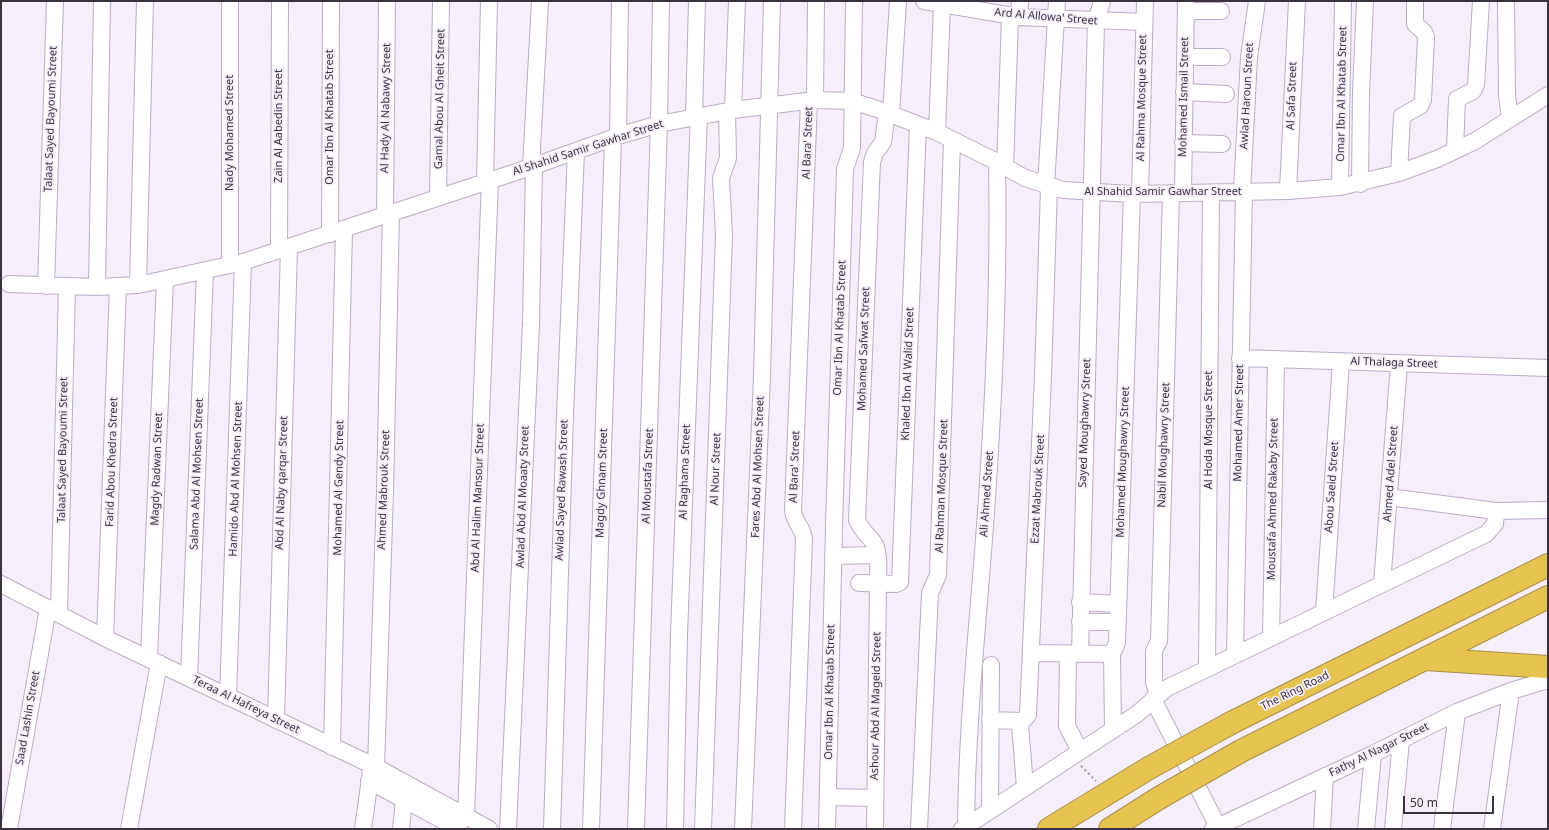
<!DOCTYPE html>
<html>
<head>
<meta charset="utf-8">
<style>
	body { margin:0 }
	#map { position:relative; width:1549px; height:830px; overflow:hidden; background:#f6eefb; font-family:"Noto Sans",sans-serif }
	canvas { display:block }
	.frame { position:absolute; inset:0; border:2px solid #3a323e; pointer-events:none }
	.scale { position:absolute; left:1403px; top:796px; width:91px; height:18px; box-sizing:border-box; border:2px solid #3a323e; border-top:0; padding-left:5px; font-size:12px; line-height:14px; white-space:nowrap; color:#3a323e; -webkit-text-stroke:3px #f6eefb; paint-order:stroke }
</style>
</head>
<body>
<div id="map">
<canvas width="1549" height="830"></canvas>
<div class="frame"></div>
<div class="scale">50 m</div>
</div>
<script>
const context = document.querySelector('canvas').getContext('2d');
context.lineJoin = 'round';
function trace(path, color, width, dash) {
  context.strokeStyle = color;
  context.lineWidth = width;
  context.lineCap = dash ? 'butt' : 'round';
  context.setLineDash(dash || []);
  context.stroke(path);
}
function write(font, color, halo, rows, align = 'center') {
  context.font = font + ' "Noto Sans",sans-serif';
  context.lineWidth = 3.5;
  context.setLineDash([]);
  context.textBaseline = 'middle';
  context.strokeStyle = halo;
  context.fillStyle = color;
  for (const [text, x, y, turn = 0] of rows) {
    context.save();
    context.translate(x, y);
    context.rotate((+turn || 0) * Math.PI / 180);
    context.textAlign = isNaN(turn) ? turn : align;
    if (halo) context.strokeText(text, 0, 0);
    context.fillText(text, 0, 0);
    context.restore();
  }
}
const minor = new Path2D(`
	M230 1V265
	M924 1 1019 17 1144 22
	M1506 1 1507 95 1510 119
	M1186 11H1221
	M1019 17 1020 1
	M1185 57H1222
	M1184 92 1226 94
	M815 100 816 1
	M733 110 737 1
	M891 114 898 1
	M694 116 697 1
	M937 132 942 5
	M618 136 620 1
	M1183 143 1222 144
	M1455 150 1457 99 1473 91 1476 85 1481 1
	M531 167 540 1
	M1005 168 1010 16
	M1399 173 1402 116 1420 106 1423 100 1426 37 1424 32 1415 24V1
	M485 182 489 1
	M1360 184 1361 92 1365 1
	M1046 186 1057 1
	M1340 187 1343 1
	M1288 191 1297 1
	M1242 192 1249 57 1257 1
	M1183 193 1186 1
	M1140 194 1145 1
	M438 197 441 1
	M385 215 387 1
	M330 234 331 1
	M279 250 280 1
	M9 284 97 287 138 285 243 262 531 167 618 136 659 124 733 110 815 100 852 101 880 110 937 132 997 162 1025 178 1063 190 1132 194 1288 191 1340 187 1399 173 1437 159 1475 141 1548 95
	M138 285 145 1
	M46 286 55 1
	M97 287 102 1
	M1240 358 1548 368
	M1389 497 1496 511 1548 510
	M833 556 877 555
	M859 583 896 584 900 582 918 125
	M1 584 105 638 376 767 489 829
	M1382 584 1399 364
	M1080 602 1118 604
	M1324 612 1341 362
	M59 614 67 286
	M1080 622H1117
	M105 638 118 286
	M1271 638 1276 360
	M1031 653 1112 654
	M1068 654 1067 726 1080 751
	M1080 654 1096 22 1102 1
	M1235 655 1244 192
	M149 658 165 280
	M1207 668 1211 193
	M189 678 205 271
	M1158 695 1154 682V651L1159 641 1171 193
	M228 697 243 262
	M1153 699 1218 827
	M276 720 289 247
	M990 720 1021 721
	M1113 729 1112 654 1117 643 1132 194
	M332 747 344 229
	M376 767 385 491 391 213
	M369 781 459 829
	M1025 787 1020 724 1028 715 1043 376 1049 187
	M828 797 875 798
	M990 809 991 665
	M466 816 490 180
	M966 826C967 711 981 597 988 482 995 376 999 269 997 162
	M9 829 48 608
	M129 829 159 663
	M363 829 371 771
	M401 829 404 800
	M508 829 531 324 534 165
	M552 829 565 415 576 151
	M591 829 613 138
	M636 829 659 124 661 1
	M675 829 679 634 699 115
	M703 829 724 235 721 178 728 158 727 111
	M743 829 762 376 772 1
	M793 829 804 539C803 527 794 523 793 510L809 101
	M827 829 834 527 845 169 852 148 854 1
	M875 829 878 584C878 572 880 553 874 543 868 535 861 530 857 520L872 162 875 153 883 142 887 112
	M919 829 930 593 938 575 952 140
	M962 829 1137 714 1167 688 1486 534 1495 524 1496 511
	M1213 829 1373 754 1457 712 1511 691 1548 680
	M1322 829 1325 776
	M1366 829 1373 754
	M1393 829 1401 740
	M1442 829 1457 712
	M1492 829 1511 691`);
const highway = new Path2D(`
	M1425 659 1548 667
	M1231 723 1548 565
	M1241 751 1548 597
	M1049 829 1149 768
	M1110 829 1159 798`);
trace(minor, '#bdabc9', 18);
trace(highway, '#aa904a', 24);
trace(new Path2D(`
	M1081 766 1096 781`), '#9b93a0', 2, [2, 3]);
trace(minor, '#fff', 16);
trace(highway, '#e7c350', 22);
const highwayBridge = new Path2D(`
	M1149 768 1231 723
	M1159 798 1241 751`);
trace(highwayBridge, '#aa904a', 24, []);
trace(highwayBridge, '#e7c350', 22);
write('11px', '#3a323e', '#f6eefb', [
	["Ard Al Allowa' Street",1046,17,5],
	["Omar Ibn Al Khatab Street",1342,94,-89],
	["Awlad Haroun Street",1247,96,-87],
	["Al Safa Street",1292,96,-88],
	["Mohamed Ismail Street",1184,97,-89],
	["Al Rahma Mosque Street",1142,98,-89],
	["Gamal Abou Al Gheit Street",440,99,-89],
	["Al Hady Al Nabawy Street",386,108,-89],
	["Omar Ibn Al Khatab Street",330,117,-90],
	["Talaat Sayed Bayoumi Street",51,119,-88],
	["Zain Al Aabedin Street",279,126,-90],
	["Nady Mohamed Street",230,133,-90],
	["Al Bara' Street",808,143,-88],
	["Al Shahid Samir Gawhar Street",588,148,-18],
	["Al Shahid Samir Gawhar Street",1163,192],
	["Omar Ibn Al Khatab Street",840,328,-88],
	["Mohamed Safwat Street",864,349,-88],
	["Al Thalaga Street",1394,363,2],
	["Khaled Ibn Al Walid Street",908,374,-88],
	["Sayed Moughawry Street",1085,423,-88],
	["Mohamed Amer Street",1239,423,-89],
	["Al Hoda Mosque Street",1209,430,-90],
	["Nabil Moughawry Street",1164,445,-88],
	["Talaat Sayed Bayoumi Street",63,450,-89],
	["Farid Abou Khedra Street",112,462,-88],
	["Mohamed Moughawry Street",1123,462,-88],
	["Fares Abd Al Mohsen Street",758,467,-88],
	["Al Bara' Street",795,467,-88],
	["Magdy Radwan Street",157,469,-88],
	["Al Nour Street",716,469,-88],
	["Al Raghama Street",685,472,-88],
	["Salama Abd Al Mohsen Street",197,474,-88],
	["Ahmed Adel Street",1391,474,-86],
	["Al Moustafa Street",648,476,-88],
	["Hamido Abd Al Mohsen Street",236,479,-88],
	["Abd Al Naby qarqar Street",282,483,-88],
	["Magdy Ghnam Street",602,483,-88],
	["Al Rahman Mosque Street",942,486,-88],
	["Abou Saeid Street",1332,487,-86],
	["Mohamed Al Gendy Street",339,488,-89],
	["Ezzat Mabrouk Street",1038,489,-87],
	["Ahmed Mabrouk Street",384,490,-88],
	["Awlad Sayed Rawash Street",562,490,-88],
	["Ali Ahmed Street",987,494,-86],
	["Awlad Abd Al Moaaty Street",523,497,-88],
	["Abd Al Halim Mansour Street",478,498,-88],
	["Moustafa Ahmed Rakaby Street",1273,499,-89],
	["The Ring Road",1295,691,-26],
	["Omar Ibn Al Khatab Street",830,692,-89],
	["Teraa Al Hafreya Street",246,705,26],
	["Ashour Abd Al Mageid Street",876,706,-89],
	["Saad Lashin Street",28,718,-80],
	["Fathy Al Nagar Street",1379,750,-26]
]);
</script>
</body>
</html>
